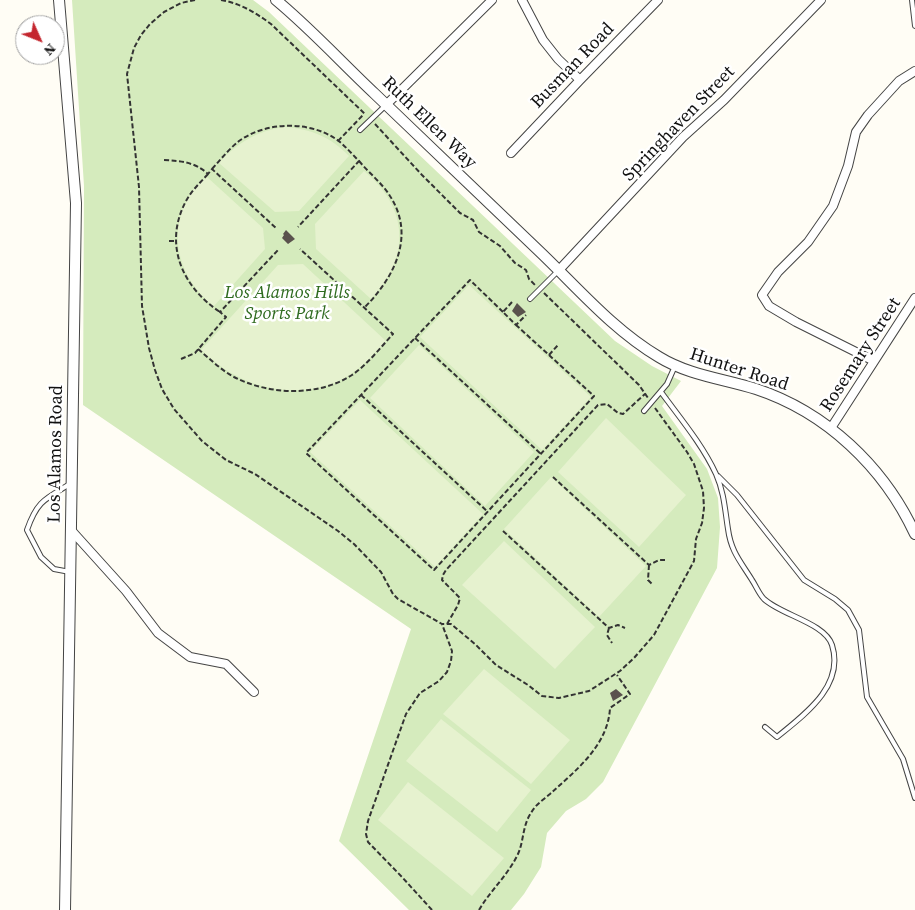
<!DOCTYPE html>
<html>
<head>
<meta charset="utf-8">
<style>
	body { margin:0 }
	#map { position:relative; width:915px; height:910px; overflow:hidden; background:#fffdf5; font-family:"Source Serif 4",serif }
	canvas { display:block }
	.north { position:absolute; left:15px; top:15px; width:50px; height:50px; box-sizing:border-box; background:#fff; border:1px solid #a0a0a0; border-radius:50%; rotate:134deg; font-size:14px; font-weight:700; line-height:20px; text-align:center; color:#111 }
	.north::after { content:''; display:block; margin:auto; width:18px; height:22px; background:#c4262e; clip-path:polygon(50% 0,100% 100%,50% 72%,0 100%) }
</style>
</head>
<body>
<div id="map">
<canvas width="915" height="910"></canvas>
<div class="north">N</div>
</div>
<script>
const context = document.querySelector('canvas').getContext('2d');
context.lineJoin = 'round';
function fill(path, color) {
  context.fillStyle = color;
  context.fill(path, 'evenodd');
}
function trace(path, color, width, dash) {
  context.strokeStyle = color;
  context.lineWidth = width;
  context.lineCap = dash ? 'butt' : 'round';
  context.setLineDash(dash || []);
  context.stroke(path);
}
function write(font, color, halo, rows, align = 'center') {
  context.font = font + ' "Source Serif 4",serif';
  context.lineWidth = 5;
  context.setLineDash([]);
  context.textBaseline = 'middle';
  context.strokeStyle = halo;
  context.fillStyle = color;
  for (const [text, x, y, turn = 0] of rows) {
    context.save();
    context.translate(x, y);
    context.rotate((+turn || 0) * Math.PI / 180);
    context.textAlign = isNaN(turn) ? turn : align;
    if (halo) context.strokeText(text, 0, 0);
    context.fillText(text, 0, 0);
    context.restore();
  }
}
fill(new Path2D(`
	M72 0H253L269 12 615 341 652 366 681 381 662 406 707 469 718 498 720 527 717 568 603 782 586 799 566 811 547 833 541 867 524 894 511 910H409L339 841 411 629 83 405 84 186Z`), '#d5ebbd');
fill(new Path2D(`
	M285 127C311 129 331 137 349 156L299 211 275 212 219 163C238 142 257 131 285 127Z
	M364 171C409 207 411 258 371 299L316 249 315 224Z
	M207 177 263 228 265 249 214 306C178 279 165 229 193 191 197 186 202 181 207 177Z
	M303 264 386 341C373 355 360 370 343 379 310 396 266 393 235 375 222 369 212 359 201 350L278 265Z
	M469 285 591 397 542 450 420 337Z
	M419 345 534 452 485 506 370 398Z
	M360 400 483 514 435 567 310 452Z
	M606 418 686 495 639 547 558 472Z
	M551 477 646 566 599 617 504 529Z
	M504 541 595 627 555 669 462 585Z
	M484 669 570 740 531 784 443 714Z
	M441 719 531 790 497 832 406 761Z
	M408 782 504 858 472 896 378 820Z`), '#e6f2cf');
fill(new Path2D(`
	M286 230 295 239 288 244 282 238 284 235 283 234Z
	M517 303 526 312 518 317 512 311Z
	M616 689 623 695 613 701 610 693Z`), '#5a524d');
const service = new Path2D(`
	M912 0 915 26
	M360 130 386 105
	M530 299 557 272
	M661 392C680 418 702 444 716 474 724 492 725 510 728 529 731 552 741 562 752 580 756 586 759 594 764 599 781 615 825 623 832 645 845 686 804 715 777 737L765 727
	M644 411 667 384 675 366
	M718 476 737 495 804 580 835 599 848 610 859 630 867 697 903 759 915 798
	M70 572 54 569 41 557 27 530C37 501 45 499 70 484`);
const minor = new Path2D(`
	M522 0 543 40 558 59 580 80
	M386 105 492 0
	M511 153 580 80 658 0
	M559 270 683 137 724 100 821 0
	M874 361 796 322 769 306 762 295 778 272 808 242 833 206 848 166 856 132 868 115 899 81 915 71
	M831 428 915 298
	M71 530 126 591 158 633 190 657 226 664 254 692`);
const tertiary = new Path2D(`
	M59 0 76 203 65 910
	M276 0C311 29 342 63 375 94 429 146 484 198 538 250 577 287 612 329 659 357 688 375 724 379 756 389 826 412 884 467 915 534`);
trace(service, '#444', 6);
trace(minor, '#444', 10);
trace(tertiary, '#444', 12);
trace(new Path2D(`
	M195 0 181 3 164 12 150 24 141 35 134 48 127 74 139 187 142 306 149 348 155 370 162 389 174 409 202 441 226 460 255 474 338 531 354 544 381 572 393 594 398 599 442 624H451L475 644 496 665 528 685 542 696 559 698 589 691 620 671 634 658 654 635 694 561 696 539 702 523 704 508 703 491 694 464 687 452 655 408
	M221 0C240 3 256 13 271 24L366 115
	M375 124 422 175 460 213 473 220 479 232 500 246 515 263 526 270 529 279 535 285
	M338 141 364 114
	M164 160C181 161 195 162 208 174L212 169 277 229
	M359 161C369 173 382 183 390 196 416 236 394 278 364 308
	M212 169C221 159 229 149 239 141 267 121 312 120 340 142 347 148 353 155 359 161L298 227
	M208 174C200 183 192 190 186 201 163 244 182 287 220 312
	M169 241H177
	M544 293 639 385 648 398
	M512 302 503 312 516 325 526 315
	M503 312 470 280 306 453 434 570 594 396 516 325
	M415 338 541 454
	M198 349C210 359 221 370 234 377 269 395 318 397 352 375 367 365 380 348 393 334L300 249
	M549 355 558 345
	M181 359 195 353 226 317 220 312 278 250
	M361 395 488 512
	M553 477 649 565 659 560H665
	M503 531 609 628 618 625 625 628
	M649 565 648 580 652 584
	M447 624 458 605 460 598 442 580 443 575 446 570 598 405 607 404 618 413 623 414 645 394
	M609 628 607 635 612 643
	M432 910 402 877 368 842 366 834 368 821 406 714 420 693 439 681 447 672 451 661 452 651 442 624
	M479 910C490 891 507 876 517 856 524 843 522 826 531 813 535 805 543 800 550 794 575 771 608 746 610 708L630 694 617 675`), '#333', 2, [5, 2.5]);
trace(service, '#fff', 4);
trace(minor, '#fff', 8);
trace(tertiary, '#fff', 10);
write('18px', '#111', '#fff', [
	["Busman Road",573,66,-46],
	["Ruth Ellen Way",429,123,44],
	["Springhaven Street",679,124,-46],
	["Rosemary Street",861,355,-57],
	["Hunter Road",739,370,18],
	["Los Alamos Road",56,454,-89]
]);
write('italic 18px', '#2f6b1f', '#fff', [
	["Los Alamos Hills",287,293],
	["Sports Park",287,314]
]);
</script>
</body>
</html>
